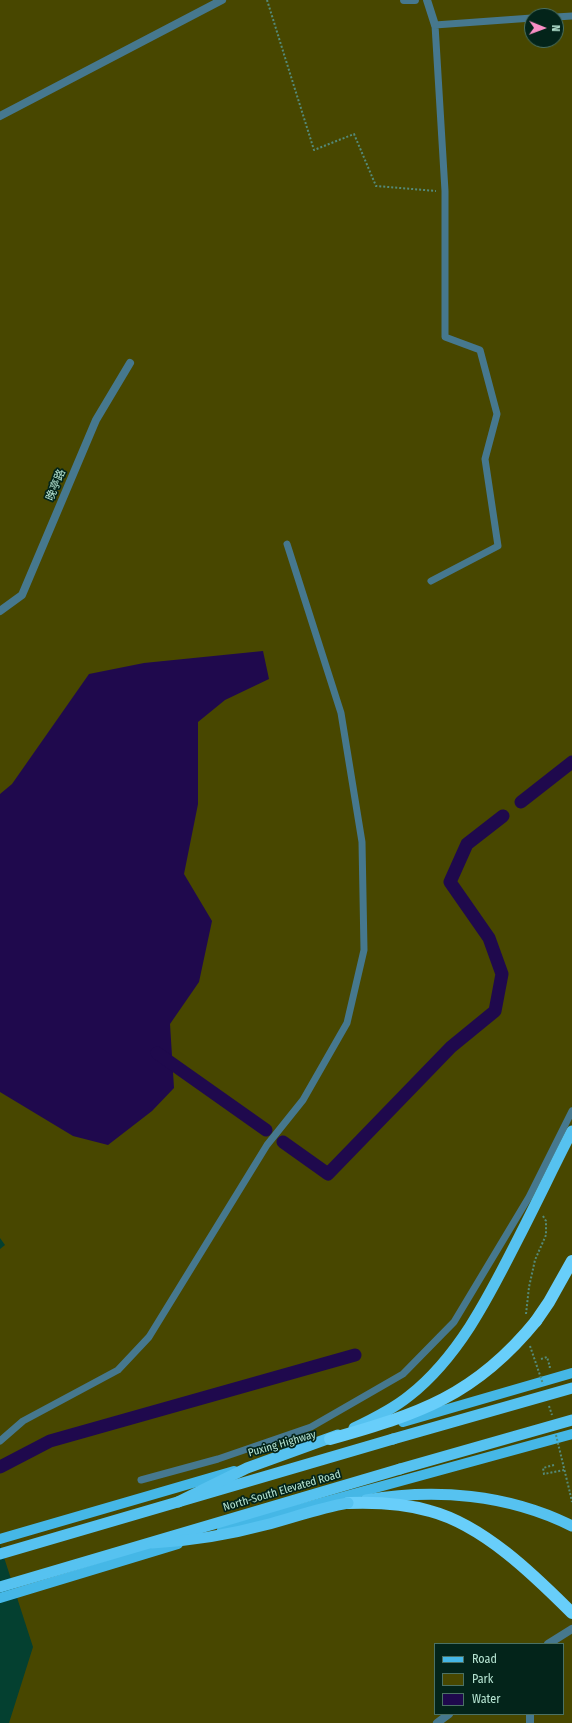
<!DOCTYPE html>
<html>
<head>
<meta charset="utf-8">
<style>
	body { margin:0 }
	#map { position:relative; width:572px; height:1723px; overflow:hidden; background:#044030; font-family:"Fira Sans Condensed",sans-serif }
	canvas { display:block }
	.legend { position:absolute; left:434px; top:1643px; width:130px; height:72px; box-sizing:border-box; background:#03241a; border:1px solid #4b7164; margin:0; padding:5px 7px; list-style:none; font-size:12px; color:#b6e4d2 }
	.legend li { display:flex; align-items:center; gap:8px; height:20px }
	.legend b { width:20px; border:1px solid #4b7164 }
	.north { position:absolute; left:524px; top:8px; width:40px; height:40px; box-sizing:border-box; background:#03241a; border:1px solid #4b7164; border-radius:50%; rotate:91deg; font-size:11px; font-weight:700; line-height:16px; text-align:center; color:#b6e4d2 }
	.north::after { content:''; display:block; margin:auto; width:14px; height:18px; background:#fa8fc6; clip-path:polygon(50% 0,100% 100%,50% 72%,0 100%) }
</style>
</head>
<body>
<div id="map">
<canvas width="572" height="1723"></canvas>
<ul class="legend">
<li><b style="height:5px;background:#45b7e6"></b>Road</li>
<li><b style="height:11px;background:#484700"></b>Park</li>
<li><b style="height:11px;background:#1f094d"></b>Water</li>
</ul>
<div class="north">N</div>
</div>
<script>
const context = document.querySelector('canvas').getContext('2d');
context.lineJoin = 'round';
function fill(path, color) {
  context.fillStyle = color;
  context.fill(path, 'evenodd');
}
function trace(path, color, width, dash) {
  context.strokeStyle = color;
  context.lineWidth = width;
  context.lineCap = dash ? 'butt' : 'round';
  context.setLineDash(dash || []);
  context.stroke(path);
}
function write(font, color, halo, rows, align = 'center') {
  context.font = font + ' "Fira Sans Condensed","Noto Sans SC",sans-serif';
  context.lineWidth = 3.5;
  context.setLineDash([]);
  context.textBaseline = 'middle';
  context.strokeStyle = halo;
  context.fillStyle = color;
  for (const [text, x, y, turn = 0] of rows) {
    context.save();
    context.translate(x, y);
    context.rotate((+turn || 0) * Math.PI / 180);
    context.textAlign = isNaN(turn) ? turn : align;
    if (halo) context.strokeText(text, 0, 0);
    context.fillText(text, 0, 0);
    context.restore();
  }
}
fill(new Path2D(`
	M0 0H572V1723H9L33 1647 0 1545V1249L5 1245 0 1238ZM532 16H556V40H532ZM435 1644H563V1714H435Z`), '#484700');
fill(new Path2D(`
	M263 651 269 679 225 700 198 722V804L184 874 212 921 199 982 170 1024 174 1088 152 1111 108 1145 73 1136 0 1092V794L12 784 89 674 144 663Z`), '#1f094d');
trace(new Path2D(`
	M521 802 572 762
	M157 1053 266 1130
	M283 1142 328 1174 451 1047 495 1011 502 974 489 938 450 882 467 844 503 816
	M0 1467 50 1441 355 1355`), '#1f094d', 13);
trace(new Path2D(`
	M267 0 314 150 354 134 376 186 436 191
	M526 1314 529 1287 535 1260 546 1235V1221L543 1216
	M541 1359 547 1357 550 1367H548
	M554 1465 543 1468 544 1474 564 1470
	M570 1493 572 1502`), '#548a79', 2, [2, 2]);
trace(new Path2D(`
	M556 17 572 16
	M431 581 498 546 485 459 497 414 480 350 445 337V191L435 25 532 18
	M0 1441 23 1421 118 1370 149 1337 267 1145 303 1100 347 1023 364 950 362 842 341 713 287 544
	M141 1480 218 1459 311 1427 403 1374 454 1322 529 1197 572 1111`), '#46788e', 7);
trace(new Path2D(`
	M404 0H415
	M427 0 435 25
	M0 116 222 0
	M548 1644 572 1629
	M530 1714V1723
	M437 1723 449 1714`), '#46788e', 8);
trace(new Path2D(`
	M0 611 22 595 96 420 130 363`), '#46788e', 8);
trace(new Path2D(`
	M403 1422 572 1373
	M222 1530 572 1434
	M0 1539 234 1471
	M0 1598 178 1544`), '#45b7e6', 10);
trace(new Path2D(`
	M366 1500C435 1488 508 1494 572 1526
	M0 1554 393 1439
	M0 1587 400 1469`), '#56c2f0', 11);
trace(new Path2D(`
	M536 1321 549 1302 572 1261
	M348 1503C375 1502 403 1503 430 1511 483 1525 534 1575 572 1613`), '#68cefa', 12);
trace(new Path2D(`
	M530 1346 543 1384
	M549 1406 552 1415
	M556 1435 570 1493`), '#548a79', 2, [2, 2]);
trace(new Path2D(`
	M354 1428C373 1419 393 1409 409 1396 460 1356 490 1294 519 1237 537 1202 554 1166 572 1131
	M393 1439 572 1388
	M400 1469 572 1420
	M178 1502 247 1468 338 1435
	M152 1543C190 1541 228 1535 265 1525 292 1518 319 1508 348 1503`), '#56c2f0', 11);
trace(new Path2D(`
	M330 1439C419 1414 475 1396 536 1321`), '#68cefa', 12);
write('11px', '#b6e4d2', '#03241a', [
	["晚亭路",56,485,-67],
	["Puxing Highway",282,1444,-16],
	["North-South Elevated Road",282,1491,-16]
]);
</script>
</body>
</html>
